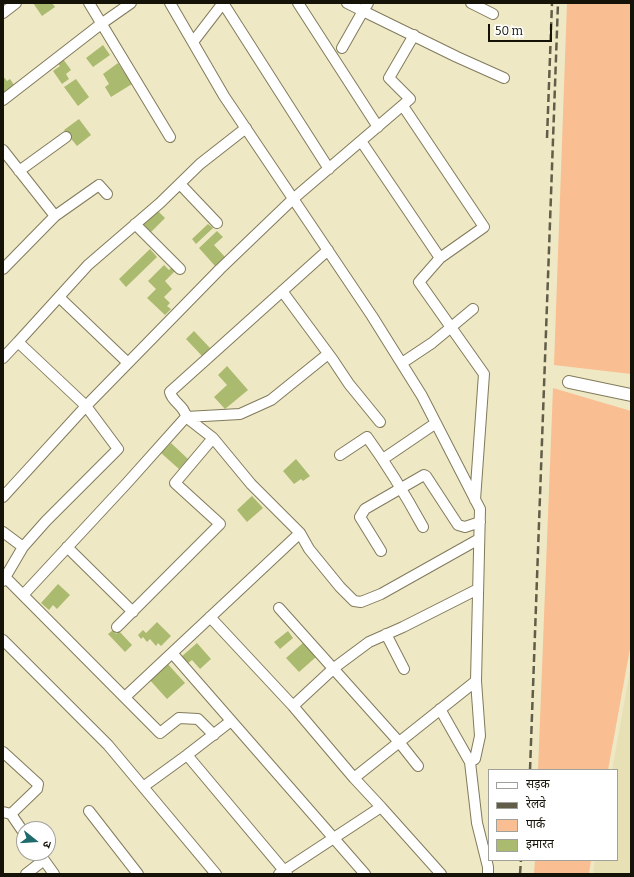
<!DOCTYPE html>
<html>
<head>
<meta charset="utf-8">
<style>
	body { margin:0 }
	#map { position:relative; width:634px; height:877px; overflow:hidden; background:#efe8c5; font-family:Bitter,"Noto Sans Devanagari",serif }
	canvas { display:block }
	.frame { position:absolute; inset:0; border:4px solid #151307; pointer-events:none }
	.legend { position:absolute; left:488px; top:769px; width:130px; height:92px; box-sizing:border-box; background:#fff; border:1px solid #a1a19c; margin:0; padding:5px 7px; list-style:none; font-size:12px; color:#151307 }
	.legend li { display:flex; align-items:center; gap:8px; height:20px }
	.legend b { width:20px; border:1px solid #a1a19c }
	.north { position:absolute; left:16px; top:821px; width:40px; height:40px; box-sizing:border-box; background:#fff; border:1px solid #a1a19c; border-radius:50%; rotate:107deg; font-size:11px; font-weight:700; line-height:16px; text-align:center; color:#151307 }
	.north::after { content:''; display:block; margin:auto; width:14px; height:18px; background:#1e6a6d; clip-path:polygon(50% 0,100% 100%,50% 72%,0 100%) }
	.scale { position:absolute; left:488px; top:24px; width:64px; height:18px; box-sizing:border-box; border:2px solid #151307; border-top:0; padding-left:5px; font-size:12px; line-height:14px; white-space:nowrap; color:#151307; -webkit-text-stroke:3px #fff; paint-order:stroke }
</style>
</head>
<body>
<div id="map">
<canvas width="634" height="877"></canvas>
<div class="frame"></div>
<ul class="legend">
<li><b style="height:5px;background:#fff"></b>सड़क</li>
<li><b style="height:5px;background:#615d49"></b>रेलवे</li>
<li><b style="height:11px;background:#f9be91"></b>पार्क</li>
<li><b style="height:11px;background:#aaba6e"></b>इमारत</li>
</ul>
<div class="north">उ</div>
<div class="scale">50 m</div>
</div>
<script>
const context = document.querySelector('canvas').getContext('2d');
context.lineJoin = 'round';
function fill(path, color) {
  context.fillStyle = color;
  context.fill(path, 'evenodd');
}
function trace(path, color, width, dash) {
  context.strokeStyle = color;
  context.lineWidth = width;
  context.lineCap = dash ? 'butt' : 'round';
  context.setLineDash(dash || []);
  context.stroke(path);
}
fill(new Path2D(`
	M631 665V874H593L595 860H617V770H612Z`), '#e8e0b5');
fill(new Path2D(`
	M567 3H631V374L554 365Z
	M553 388 631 411V643L608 770H538Z
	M535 860H591L589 874H534Z`), '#f9be91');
fill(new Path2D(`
	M33 3H52L55 7 42 16Z
	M103 45 110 55 93 67 86 58Z
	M63 59 71 70 66 74 69 79 62 84 53 71 60 66 57 63Z
	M118 63 132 84 111 97 105 87 109 84 103 74Z
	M3 76 7 81 10 79 14 85 3 93Z
	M76 79 89 97 78 106 64 87Z
	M79 119 91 135 77 146 64 130Z
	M156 209 165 218 151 232 142 223Z
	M208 224 213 228 196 244 192 239Z
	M217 231 223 237 214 245 225 257 215 266 199 248Z
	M150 249 157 257 126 287 119 279Z
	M164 265 169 270 172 267 175 271 165 281 172 289 164 297 170 303 167 306 171 309 165 315 147 298 156 289 148 281Z
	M194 331 210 348 202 356 186 339Z
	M227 366 248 390 225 409 214 397 227 385 218 375Z
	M171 443 188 459 179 469 161 453Z
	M296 459 310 476 303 481 301 479 294 484 283 471Z
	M252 496 263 508 247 522 237 510Z
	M58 584 70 595 57 609 53 605 49 610 41 603Z
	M157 622 171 636 161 646 158 643 156 646 150 639 147 642 143 637 141 639 138 635 143 630 146 633Z
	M113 630 116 634 119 631 132 645 125 652 108 634Z
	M288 631 293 638 280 649 274 642Z
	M304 642 316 657 299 672 286 658Z
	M197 643 211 659 200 669 192 660 187 664 181 657Z
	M166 662 185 683 167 699 148 678Z`), '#aaba6e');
const minor = new Path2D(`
	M89 3 170 137
	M170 3 224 96 372 316 422 396 480 509 476 681 354 778 381 807 279 874
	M223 3 329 169
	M298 3 378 127
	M368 3 363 11 457 57 504 78
	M471 3 493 14
	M3 13 16 3
	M193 42 223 3
	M342 48 363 11 347 3
	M3 100 101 24 131 3
	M403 106 484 227 440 258 419 282 484 374 475 500
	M361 141 440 258
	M3 150 55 216 3 269
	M19 171 66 137
	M180 184 217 223
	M55 216 99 185 107 194
	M135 224 180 269
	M282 291 333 360 349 384 380 422
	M59 297 128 363
	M328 354 271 400 240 414 186 417 213 438 251 484 300 533 309 549 340 587 354 601 361 602 381 594 479 539
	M3 358 18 342
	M402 363 432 343 473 309
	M340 455 367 437C388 466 406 496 423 527
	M383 459 436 423
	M3 497 86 406 220 269 293 199 410 99 389 78 414 35
	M3 532 23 547 3 581
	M23 547 46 521 118 449 86 406 18 342 88 265 160 203 200 164 246 128
	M67 547 133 612
	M381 551 360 517 365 509 424 475 426 476 458 525 465 527 480 522
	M5 577 160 733 179 718 198 719 214 735
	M23 595 127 483 186 417C185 406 172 402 170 392L328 250
	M279 608 399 742 418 766
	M210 617 293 706 354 778
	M117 627 220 524 175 483 213 438
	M386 634 404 669
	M3 640 108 745 216 874
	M172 653 365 874
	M125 697 300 533
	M293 706 334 668 369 642 403 627 478 589
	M440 709 470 762 477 823 488 867V874
	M3 752 38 784 37 789 11 814
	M187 755 287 874
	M470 762 475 759 480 736 476 681
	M143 787 187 755 231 721
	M381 807 441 874
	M89 811 138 874
	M3 812 11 814 24 833
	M39 853 54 874
	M26 874 44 860`);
const tertiary = new Path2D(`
	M569 382 631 395`);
trace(minor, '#817b5b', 12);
trace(tertiary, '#817b5b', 14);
trace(minor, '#fff', 10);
trace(tertiary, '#fff', 12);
trace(new Path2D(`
	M547 138 552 3
	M530 770 558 3
	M520 874 521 860`), '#615d49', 2.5, [8, 4]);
</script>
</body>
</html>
